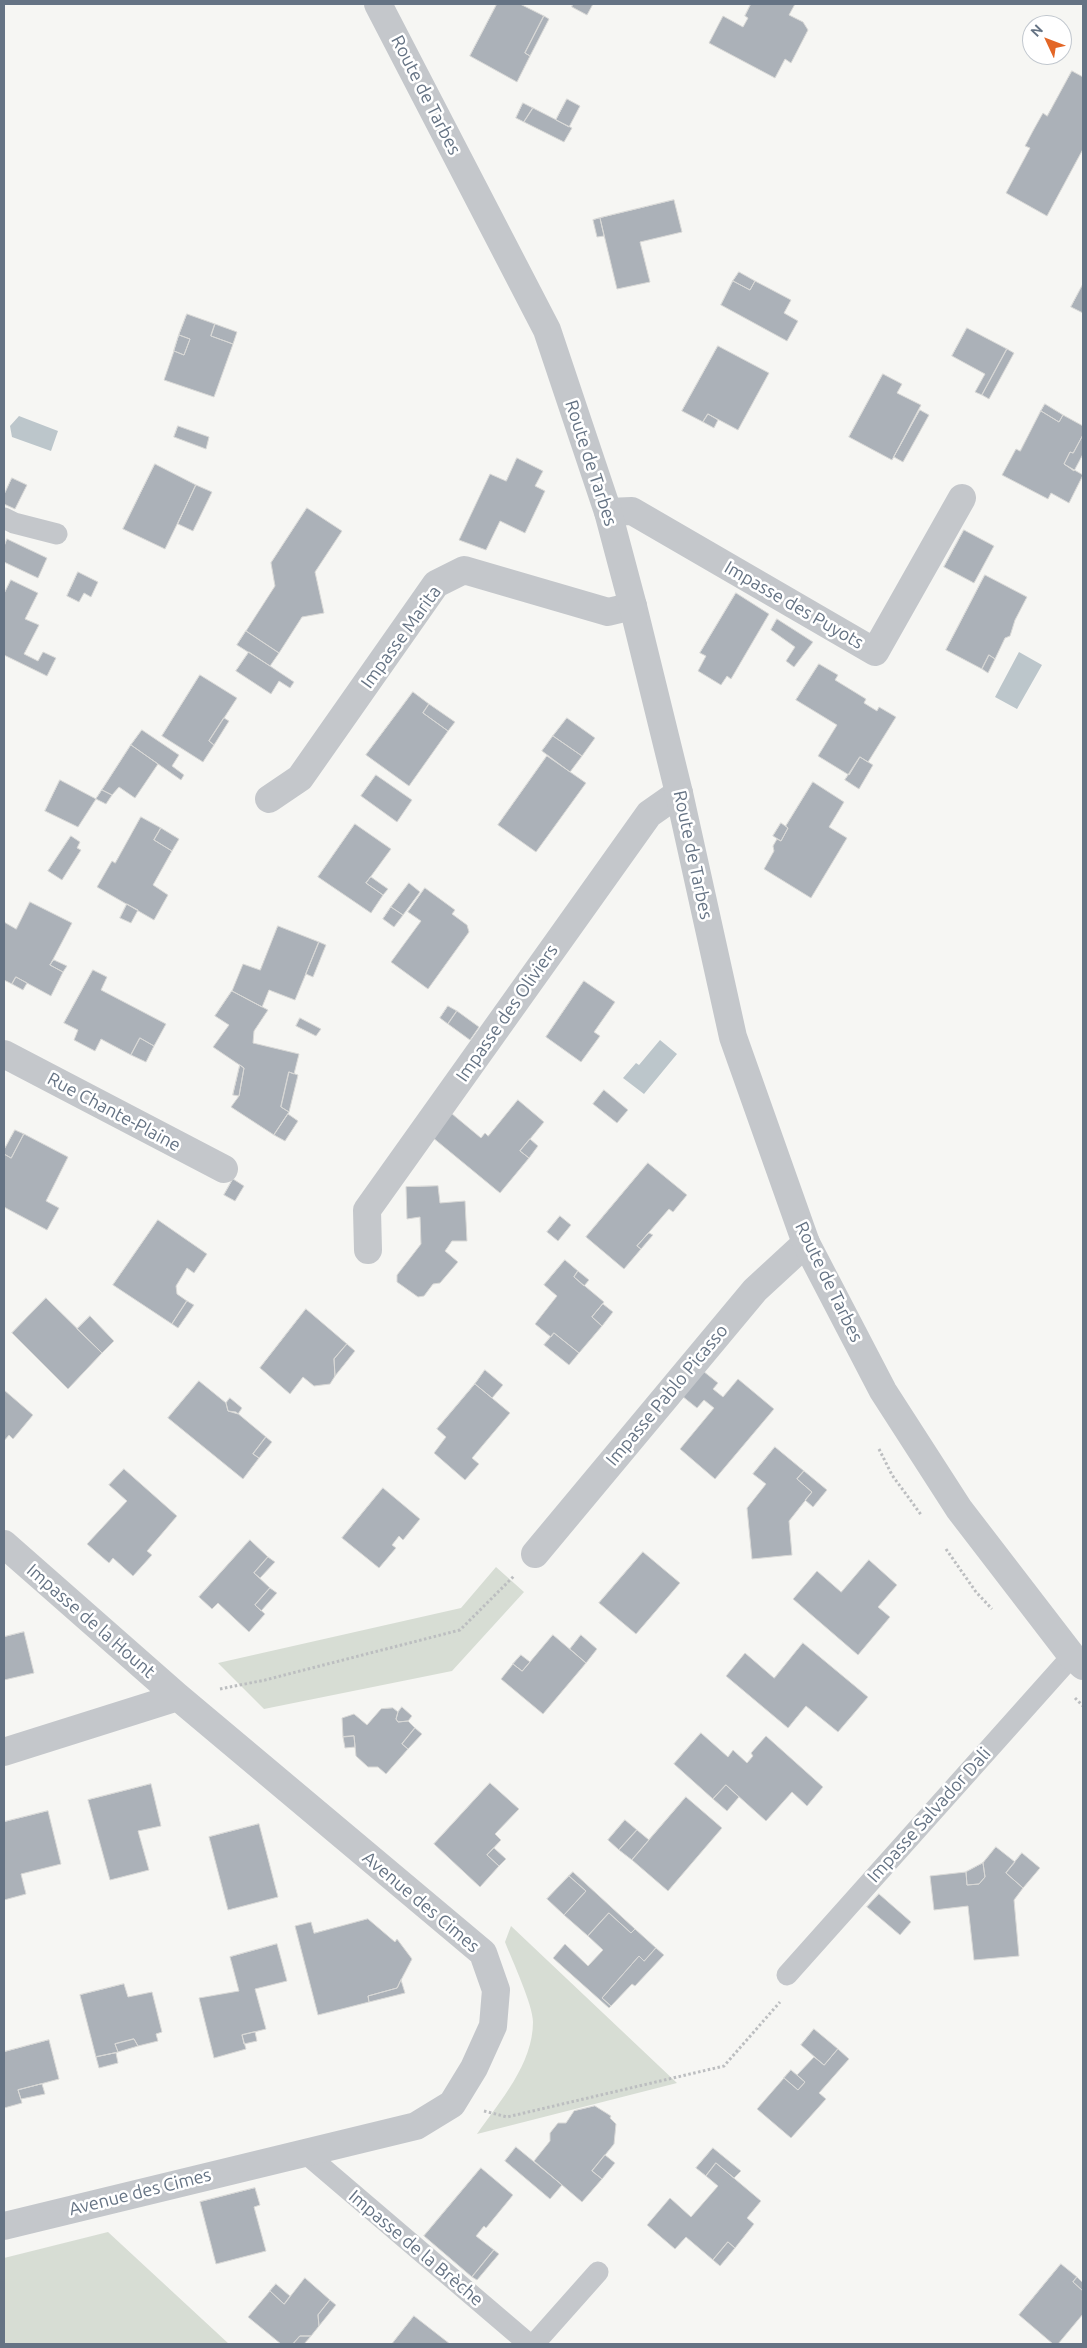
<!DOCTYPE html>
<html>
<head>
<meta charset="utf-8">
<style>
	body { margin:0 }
	#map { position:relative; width:1087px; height:2348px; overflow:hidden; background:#f6f6f3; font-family:Ubuntu,sans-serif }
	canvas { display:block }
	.frame { position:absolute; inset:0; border:5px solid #657384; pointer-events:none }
	.north { position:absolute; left:1022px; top:15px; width:50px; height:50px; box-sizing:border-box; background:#fff; border:1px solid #c1c7ce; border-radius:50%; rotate:313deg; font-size:14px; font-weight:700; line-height:20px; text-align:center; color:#657384 }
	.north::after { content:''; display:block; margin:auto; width:18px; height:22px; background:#e36626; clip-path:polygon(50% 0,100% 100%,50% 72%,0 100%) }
</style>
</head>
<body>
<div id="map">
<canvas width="1087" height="2348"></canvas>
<div class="frame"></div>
<div class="north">N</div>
</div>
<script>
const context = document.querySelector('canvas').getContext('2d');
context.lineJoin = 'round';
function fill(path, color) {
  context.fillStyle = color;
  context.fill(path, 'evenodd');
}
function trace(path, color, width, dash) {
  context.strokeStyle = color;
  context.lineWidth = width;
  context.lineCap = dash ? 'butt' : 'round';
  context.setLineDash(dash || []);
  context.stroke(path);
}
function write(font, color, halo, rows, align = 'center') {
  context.font = font + ' Ubuntu,sans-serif';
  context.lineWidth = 5;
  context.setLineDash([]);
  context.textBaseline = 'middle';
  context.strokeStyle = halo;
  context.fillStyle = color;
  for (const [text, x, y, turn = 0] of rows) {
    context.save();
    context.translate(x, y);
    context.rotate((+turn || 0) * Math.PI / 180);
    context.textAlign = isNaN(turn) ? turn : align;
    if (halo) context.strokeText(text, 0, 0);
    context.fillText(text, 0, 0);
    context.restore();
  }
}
fill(new Path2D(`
	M496 1567 524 1592 452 1671 264 1709 218 1663 461 1608Z
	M511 1926 677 2083 477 2134C500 2101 533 2064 533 2022 533 2005 512 1960 505 1942Z
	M108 2232 229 2344H4V2258Z`), '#d7ddd4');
fill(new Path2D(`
	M19 416 58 431 51 451 12 437 10 426Z
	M1019 652 1042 665 1017 709 995 697Z
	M660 1040 677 1054 644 1094 623 1078 636 1063 639 1065Z`), '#bcc6cb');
const building = new Path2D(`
	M497 4H520L544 16 525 53 530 56 517 82 470 56Z
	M573 4H593L587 15 572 7Z
	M751 4H795L789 15 803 22 808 30 791 63 785 59 775 78 709 43 723 16 743 27 748 18 745 16Z
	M544 16 549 19 530 56 525 53Z
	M1072 71 1083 77V149L1047 216 1006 193 1030 148 1025 146 1034 129 1043 113 1047 116Z
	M567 99 580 106 569 127 556 120Z
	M523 103 533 108 524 122 516 118Z
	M533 108 572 128 564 142 524 122Z
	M674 200 682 232 640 242 650 282 617 289 600 218Z
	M600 218 604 236 597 237 593 220Z
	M739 272 755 281 750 290 733 281Z
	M733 281 750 290 755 281 791 300 784 313 798 321 787 341 721 305Z
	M1083 284V313L1071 307Z
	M187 314 215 324 211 336 233 344 214 397 164 380 174 351 184 355 190 339 179 335Z
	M215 324 237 332 233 344 211 336Z
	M967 328 1007 349 982 395 975 392 985 374 952 356Z
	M179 335 190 339 184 355 174 351Z
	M718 346 769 373 738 430 708 414 703 422 682 411Z
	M1007 349 1014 353 989 399 982 395Z
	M883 374 902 384 897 393 921 405 892 460 849 437Z
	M1045 404 1063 415 1059 422 1041 411Z
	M920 410 929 415 903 462 894 457Z
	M1041 411 1059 422 1063 415 1083 426V435L1073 453 1070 452 1064 464 1083 475 1069 503 1051 493 1048 499 1002 475 1016 449 1020 451Z
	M708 414 718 420 714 428 703 422Z
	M178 426 209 437 206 449 174 437Z
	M1083 435V454L1074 471 1064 464 1070 452 1073 453Z
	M517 458 543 471 535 486 545 491 525 533 500 521 486 550 459 540 490 474 506 481Z
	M155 464 196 485 165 549 123 529Z
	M12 478 27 485 15 509 4 504V495Z
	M196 485 212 492 193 531 178 524Z
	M307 508 342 531 315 572 324 613 302 617 279 653 246 631 275 586 271 563Z
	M964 530 994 546 974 583 944 567Z
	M7 539 47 558 38 578 4 562V547Z
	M78 572 98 582 91 597 84 593 79 602 67 596Z
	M985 575 1027 597 1015 620 1010 636 1005 638 995 659 989 655 982 669 946 650Z
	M11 580 38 593 25 619 39 625 24 654 38 661 43 652 56 658 47 676 4 655V594Z
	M736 593 769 614 731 679 727 676 721 685 698 671 706 656 700 653Z
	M777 619 813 642 794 667 786 661 795 647 771 630Z
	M246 631 279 653 270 666 237 645Z
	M249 652 294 682 290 688 279 681 271 694 236 671Z
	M989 655 995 659 988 673 982 669Z
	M819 664 838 675 835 680 866 699 864 703 877 711 879 707 896 717 868 762 860 757 849 775 818 756 837 725 796 700Z
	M200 675 237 698 209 741 214 745 203 762 162 736Z
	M413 692 429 704 423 713 448 731 409 786 366 755Z
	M429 704 455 722 448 731 423 713Z
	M224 718 229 721 214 745 209 741Z
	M567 718 595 738 582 756 553 736Z
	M142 730 179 755 172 766 184 775 181 780 131 745Z
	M553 736 582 756 570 772 542 751Z
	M131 745 158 764 135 798 119 787 112 795 102 790Z
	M547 756 586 783 536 852 498 825Z
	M860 757 873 765 859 789 845 780Z
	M376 775 412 800 397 822 361 796Z
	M60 780 96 799 78 827 45 811Z
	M813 782 844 802 829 827 847 838 811 898 764 869 774 851 773 846 777 839 781 841 788 828 786 826Z
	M102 790 112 795 106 804 96 799Z
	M141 817 161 828 154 840 172 851 153 885 168 895 154 920 97 887 112 861 115 863Z
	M781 823 788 828 781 841 773 836Z
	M355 824 391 849 366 883 383 895 371 913 318 877Z
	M161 828 179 839 172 851 154 840Z
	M71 836 80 842 77 848 81 850 62 880 48 871Z
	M371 877 388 889 383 895 366 883Z
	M409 883 420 892 403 915 391 907Z
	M425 888 455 910 452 914 467 925 469 932 428 989 391 962 421 921 408 912Z
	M30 902 72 923 50 965 63 972 51 996 16 977 12 984 4 980V922L16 929Z
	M127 904 138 910 131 923 120 918Z
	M391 907 403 915 394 927 383 919Z
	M278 926 319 942 295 1000 269 990 262 1007 232 991 243 964 260 970Z
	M319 942 326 945 313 977 306 974Z
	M54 960 67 966 63 972 50 965Z
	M93 970 107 977 101 990 166 1024 154 1046 140 1038 131 1055 101 1039 95 1051 74 1040 78 1030 64 1023Z
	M16 977 27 983 23 990 12 984Z
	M584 981 615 1002 594 1032 600 1036 581 1062 546 1037Z
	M232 991 268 1010 254 1031 253 1043 299 1054 294 1074 289 1072 281 1107 289 1112 274 1135 231 1107 239 1096 244 1068 213 1047 229 1025 215 1016Z
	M448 1006 457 1011 448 1024 440 1018Z
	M457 1011 479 1027 470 1040 448 1024Z
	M300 1018 321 1029 316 1036 296 1026Z
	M140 1038 154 1046 146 1062 131 1055Z
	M240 1065 244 1068 239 1096 233 1095Z
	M289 1072 298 1075 289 1112 281 1107Z
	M604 1090 628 1110 617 1123 593 1104Z
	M518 1100 544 1122 520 1151 529 1158 500 1193 432 1137 451 1113 481 1138 485 1133 488 1136Z
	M288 1114 298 1121 285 1141 274 1135Z
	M15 1130 24 1134 11 1158 4 1154V1150Z
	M24 1134 68 1157 46 1201 59 1208 47 1230 4 1207V1154L11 1158Z
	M530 1139 538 1146 529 1158 520 1151Z
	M648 1163 687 1195 673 1212 669 1209 637 1246 641 1249 624 1269 586 1237Z
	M233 1179 244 1186 235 1201 224 1195Z
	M438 1186 440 1203 465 1201 467 1241H452L445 1251 458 1262 440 1283 433 1284 424 1296 418 1297 397 1282V1275L421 1244 420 1217 407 1219 406 1187Z
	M560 1216 571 1225 558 1241 547 1232Z
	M158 1220 207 1254 194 1273 187 1268 176 1286 177 1294 187 1301 172 1324 113 1285Z
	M649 1233 653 1235 641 1249 637 1246Z
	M565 1260 578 1271 574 1277 604 1302 592 1317 602 1326 579 1353 554 1333 551 1337 535 1324 557 1296 544 1285Z
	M578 1271 589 1280 584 1286 574 1277Z
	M46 1298 102 1353 68 1389 12 1333Z
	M187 1301 194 1305 178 1328 172 1324Z
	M603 1304 613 1312 602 1326 592 1317Z
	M306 1309 347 1344 334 1359 335 1376 330 1384 314 1386 303 1377 290 1394 260 1368Z
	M90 1316 114 1341 102 1353 77 1329Z
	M554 1333 579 1353 569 1365 544 1345Z
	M347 1344 355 1351 335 1376 334 1359Z
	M485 1370 503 1385 492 1398 475 1384Z
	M703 1371 718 1383 713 1389 723 1397 738 1379 774 1409 715 1479 680 1449 714 1408 704 1400 697 1408 682 1396Z
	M199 1381 226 1403 228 1411 236 1412 266 1437 253 1454 259 1458 243 1479 168 1418Z
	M475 1384 510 1413 472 1458 479 1464 465 1480 434 1453 446 1437 437 1429Z
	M4 1390 33 1415 13 1439 9 1435 4 1441Z
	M230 1398 242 1408 238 1414 228 1411 226 1403Z
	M266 1437 272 1442 259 1458 253 1454Z
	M775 1447 804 1471 797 1479 812 1492 789 1521 792 1555 752 1559 747 1508 766 1484 753 1474Z
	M124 1469 177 1516 147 1551 152 1555 133 1576 113 1558 109 1563 87 1544 127 1501 109 1485Z
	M804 1471 827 1490 813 1507 805 1500 812 1492 797 1479Z
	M383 1488 420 1519 403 1540 399 1536 392 1545 396 1548 379 1568 342 1538Z
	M250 1540 268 1557 254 1573 270 1588 255 1605 265 1614 249 1632 218 1603 212 1609 199 1597Z
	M643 1552 680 1583 636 1634 599 1603Z
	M268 1557 275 1562 260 1578 254 1573Z
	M869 1560 897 1585 878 1607 890 1617 858 1655 793 1599 817 1571 841 1592Z
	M270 1588 277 1593 261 1611 255 1605Z
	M24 1632 34 1673 4 1680V1637Z
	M553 1635 586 1663 543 1714 501 1679 513 1664 522 1671Z
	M581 1635 597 1649 586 1663 570 1649Z
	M803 1643 868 1697 838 1732 806 1706 788 1728 726 1676 745 1653 774 1678Z
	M521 1655 530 1662 522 1671 513 1664Z
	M402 1707 412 1716 408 1721 398 1722 396 1719 398 1712Z
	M393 1708 398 1712 396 1719 398 1722 408 1721 415 1728 402 1744 408 1749 386 1774 378 1767H368L356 1756 354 1736 343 1737 342 1718 354 1714 367 1725 381 1709Z
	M415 1728 422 1734 408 1749 402 1744Z
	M701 1733 728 1757 733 1750 747 1763 753 1756 751 1753 766 1736 823 1787 807 1806 792 1792 766 1821 726 1785 713 1799 674 1764Z
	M354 1736 355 1747 345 1748 343 1737Z
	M490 1783 519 1809 495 1834 501 1840 487 1855 499 1866 480 1887 434 1844Z
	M151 1784 161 1826 138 1831 149 1870 110 1880 88 1800Z
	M726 1785 739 1797 727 1811 713 1799Z
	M686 1797 722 1828 668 1891 632 1860Z
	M48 1811 61 1864 21 1874 26 1894 4 1900V1822Z
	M625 1820 637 1830 619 1850 608 1840Z
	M259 1824 278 1897 228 1910 209 1837Z
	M637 1830 649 1840 632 1860 619 1850Z
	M996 1847 1015 1862 1006 1873 1023 1888 1014 1900 1019 1956 974 1960 968 1906 934 1910 930 1876 966 1872 967 1885 979 1884 985 1877 983 1863Z
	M494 1848 506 1859 499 1866 487 1855Z
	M1022 1853 1040 1868 1023 1888 1006 1873Z
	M983 1863 985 1877 979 1884 967 1885 966 1872Z
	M573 1872 635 1929 631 1933 609 1913 588 1936 564 1915 586 1891 569 1876Z
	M569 1876 586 1891 564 1915 547 1899Z
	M879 1894 911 1922 900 1935 867 1907Z
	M609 1913 631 1933 635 1929 656 1948 644 1961 639 1956 602 1998 611 2006 609 2008 553 1958 565 1944 588 1966 603 1950 588 1936Z
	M368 1919 395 1942 397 1939 412 1959 401 1980 397 1988 368 1996 369 2002 318 2015 295 1926 311 1922 314 1933Z
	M277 1944 287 1981 255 1989 266 2029 242 2035 246 2049 214 2058 199 1998 239 1991 230 1957Z
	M656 1948 664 1955 635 1986 632 1984 611 2006 602 1998 639 1956 644 1961Z
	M401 1980 405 1993 369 2002 368 1996 397 1988Z
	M124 1984 128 1997 152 1992 162 2032 156 2034 158 2041 138 2046 134 2039 115 2044 118 2052 96 2057 80 1995Z
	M814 2029 838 2049 824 2065 801 2045Z
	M255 2032 257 2041 244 2044 242 2035Z
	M134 2039 138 2046 118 2052 115 2044Z
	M49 2040 59 2079 18 2090 22 2103 4 2108V2052Z
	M838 2049 849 2059 819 2093 826 2099 791 2138 757 2109 784 2078 798 2090 805 2082 797 2075 814 2057 824 2065Z
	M116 2053 118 2063 99 2068 96 2057Z
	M791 2070 805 2082 798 2090 784 2078Z
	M42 2084 45 2094 21 2099 18 2090Z
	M595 2106 611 2116 610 2118 616 2124 614 2144 592 2171 602 2179 582 2202 534 2161 550 2141V2133L558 2123H566L574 2111Z
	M516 2147 562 2185 550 2199 505 2161Z
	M713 2148 741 2171 734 2178 716 2163 706 2176 696 2168Z
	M605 2155 615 2163 602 2179 592 2171Z
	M716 2163 761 2201 747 2218 754 2224 735 2248 728 2242 713 2260 686 2237 675 2249 647 2225 670 2198 691 2217 718 2186 706 2176Z
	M481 2168 513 2195 486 2228 484 2226 476 2236 494 2250 472 2277 424 2236Z
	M255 2188 260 2205 254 2207 266 2251 216 2264 200 2202Z
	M728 2242 735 2248 720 2266 713 2260Z
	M494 2250 499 2254 477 2280 472 2277Z
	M1061 2264 1077 2277 1073 2282 1083 2291V2314L1058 2344H1053L1019 2315Z
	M1077 2277 1083 2283V2291L1073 2282Z
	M305 2278 330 2300 318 2315 319 2326 311 2336H300L293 2344H281L248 2317 270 2291 284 2304Z
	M276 2284 290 2296 284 2304 270 2291Z
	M330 2300 336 2305 319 2326 318 2315Z
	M414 2316 450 2344H392Z
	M300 2336H311L304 2344H293Z`);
fill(building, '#abb1b8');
trace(building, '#d8d8d6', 1);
trace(new Path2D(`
	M879 1449 892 1475 922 1516
	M946 1549 976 1592 992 1609
	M220 1689 265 1680 460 1630 514 1576
	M1075 1698 1083 1706
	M484 2111 507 2117 724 2066 780 2002`), '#bcbec0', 3, [2.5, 2.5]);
trace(new Path2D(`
	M4 518 14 523 57 534
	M787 1975 1072 1656
	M304 2152 529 2344
	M534 2344 598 2272`), '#c4c7cb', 21);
trace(new Path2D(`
	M608 512 632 511 875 652 962 498
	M269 799 300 778 436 584 464 570 608 612 633 606
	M4 1054 224 1169
	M368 1250 367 1210 649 814 679 793
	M4 1544 178 1697 483 1953 496 1990 493 2026 474 2068 452 2104 416 2126 4 2226
	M535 1554 755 1290 806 1243
	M4 1752 178 1697`), '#c4c7cb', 28);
trace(new Path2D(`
	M378 4 547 330 608 512 633 606 679 793 733 1037 806 1243 883 1391 959 1509 1072 1656 1083 1666`), '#c4c7cb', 28);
write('18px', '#657384', '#fff', [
	["Route de Tarbes",426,95,63],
	["Route de Tarbes",591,463,72],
	["Impasse des Puyots",794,605,30],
	["Impasse Marita",401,637,-54],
	["Route de Tarbes",693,855,78],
	["Impasse des Oliviers",507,1013,-55],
	["Rue Chante-Plaine",114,1112,28],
	["Route de Tarbes",829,1282,64],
	["Impasse Pablo Picasso",667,1395,-50],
	["Impasse de la Hount",91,1621,41],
	["Impasse Salvador Dali",929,1815,-48],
	["Avenue des Cimes",421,1902,40],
	["Avenue des Cimes",140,2192,-14],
	["Impasse de la Brèche",416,2248,40]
]);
</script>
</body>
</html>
